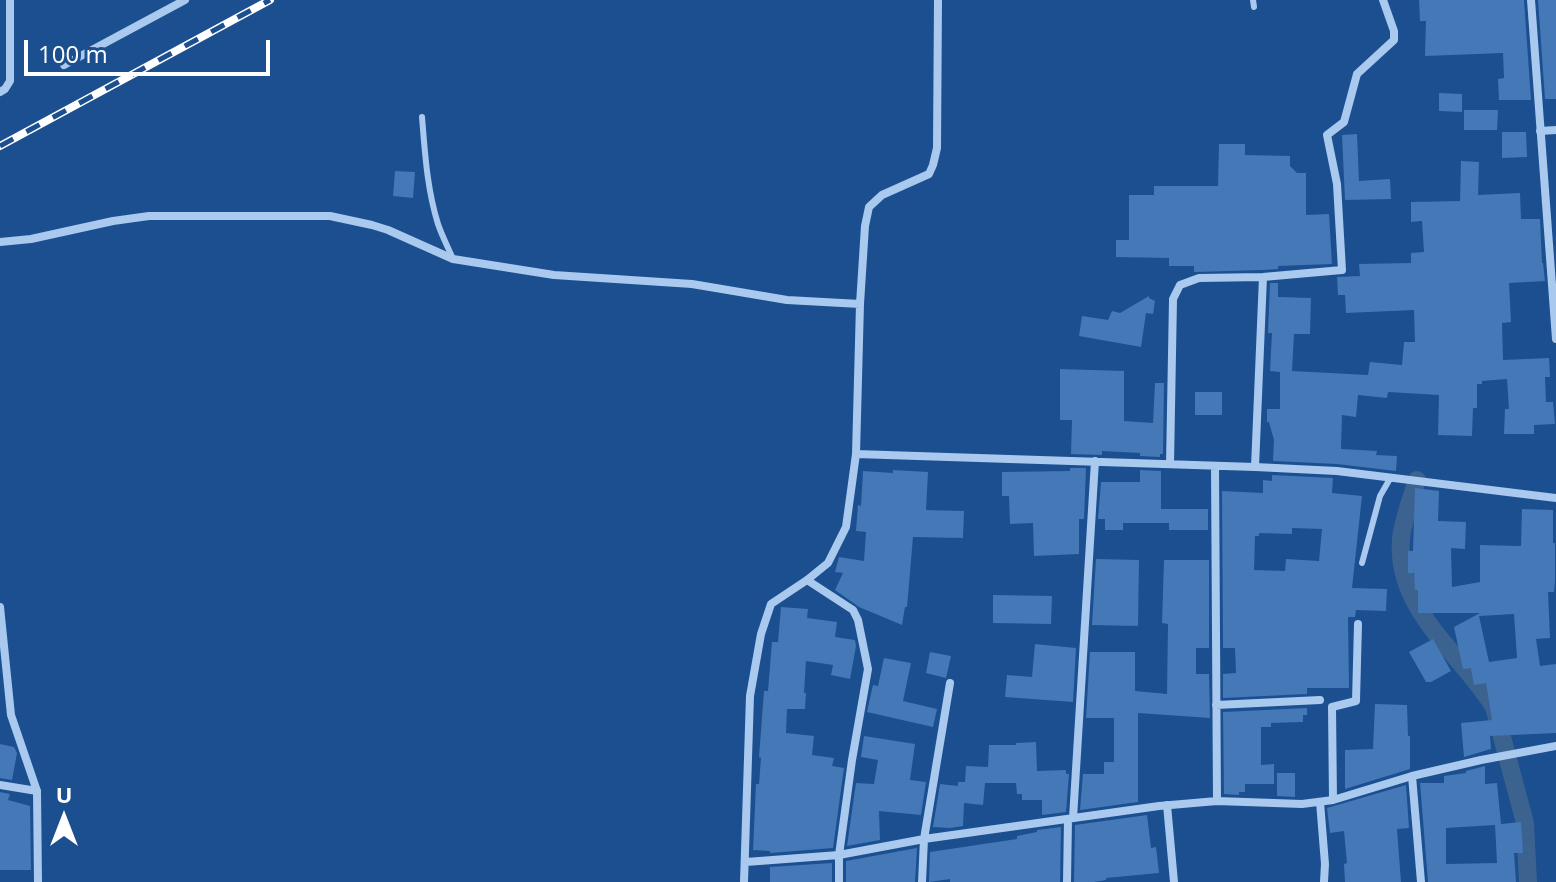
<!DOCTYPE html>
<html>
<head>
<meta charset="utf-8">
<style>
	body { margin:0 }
	#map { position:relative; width:1556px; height:882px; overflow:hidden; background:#1b4f8f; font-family:"Open Sans",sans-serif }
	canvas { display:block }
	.north { position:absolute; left:24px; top:778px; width:80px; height:80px; -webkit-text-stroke:6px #1b4f8f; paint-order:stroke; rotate:0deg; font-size:22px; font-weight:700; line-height:32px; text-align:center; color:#fff }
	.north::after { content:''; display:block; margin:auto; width:28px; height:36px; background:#fff; clip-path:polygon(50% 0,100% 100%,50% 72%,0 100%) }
	.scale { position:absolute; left:24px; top:40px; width:246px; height:36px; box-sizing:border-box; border:4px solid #fff; border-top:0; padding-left:10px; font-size:24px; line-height:28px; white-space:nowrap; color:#fff; -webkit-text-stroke:6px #1b4f8f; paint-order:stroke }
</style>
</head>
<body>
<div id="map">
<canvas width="1556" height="882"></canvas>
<div class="north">U</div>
<div class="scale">100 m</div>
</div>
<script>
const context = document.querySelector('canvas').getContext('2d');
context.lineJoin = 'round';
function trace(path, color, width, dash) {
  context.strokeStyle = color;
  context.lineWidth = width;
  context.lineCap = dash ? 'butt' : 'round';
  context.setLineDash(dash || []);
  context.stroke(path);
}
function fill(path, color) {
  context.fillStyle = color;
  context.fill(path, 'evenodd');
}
trace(new Path2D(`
	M1417 480C1411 500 1403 519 1401 539 1395 610 1461 653 1494 707L1525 823 1528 882`), '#3c6290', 18);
fill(new Path2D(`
	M1419 0H1524L1531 100H1499L1498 79 1504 78 1503 53 1425 56 1426 21H1420Z
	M1538 0H1556V99H1545Z
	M1439 93 1462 94V112L1439 111Z
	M1464 110H1498L1497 130H1464Z
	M1502 132H1526L1527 157 1502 158Z
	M1357 134 1359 181 1390 179 1391 199 1345 200 1342 135Z
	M1219 144H1245V155L1290 156V166L1297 173H1306V215L1329 214 1332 264 1278 266V269L1263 270 1194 272V266H1169V258L1116 257V240H1129V195H1154V186H1218Z
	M1461 161 1479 162 1478 195 1520 193 1521 219H1540L1542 263H1543L1545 281 1509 283 1511 322 1502 323 1503 360 1549 358 1550 377H1545L1546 402H1553L1555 424 1534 425V434H1504L1505 409H1509L1507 379 1482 381V384H1477V408H1473L1472 436 1438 435 1439 395 1388 392 1387 398 1358 395 1356 417 1342 415 1341 449 1377 451 1376 455 1397 456 1396 471 1337 464 1273 461 1274 440 1269 422H1267V409H1280V372L1270 371 1272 333H1268L1270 283H1278V297L1311 298 1310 334H1294L1292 371 1368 375 1370 362 1402 365 1404 342H1415L1414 310 1346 313 1345 295H1338L1337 277 1360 276 1359 264 1411 263V253L1424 252 1422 221 1411 222V202L1460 201Z
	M395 171 415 172 413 198 393 196Z
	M1149 296V298L1155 301 1153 314 1146 313 1141 347 1079 336 1082 316 1108 320 1112 311 1120 313Z
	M1060 369 1124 371V421L1153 423 1155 383H1164L1163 454H1160V457L1140 456V453L1102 451V455L1071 454 1072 420H1060Z
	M1195 392H1222V415H1195Z
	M1070 468H1086L1084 519H1079V554L1034 556 1033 523 1010 524 1009 496H1002V472L1070 471Z
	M893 470 928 472 926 510 964 511 963 538 913 537 907 607H905L902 625 859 607 835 590 843 573 835 572 839 557 864 561 866 532 856 531 858 505 861 506 863 471 893 473Z
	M1140 470 1161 471V509H1208V530H1169V523H1123V530H1105V519H1098L1101 482H1140Z
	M1272 475 1333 478 1332 493 1362 496 1352 588 1387 589 1386 611 1356 610 1355 617H1348L1349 688H1307V694L1223 698V674L1236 673 1235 648H1223L1222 491 1263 493V480L1272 481ZM1292 528 1322 529 1319 561 1286 559 1285 571 1254 570 1255 536H1259V533L1292 534Z
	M1415 488 1439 491 1438 521 1466 522 1465 549 1451 548 1452 587 1480 582V545L1521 546 1522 509 1553 510V543H1555V581L1554 592H1548L1550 638 1536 639 1540 666 1556 664V733L1490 736 1491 749 1464 757 1461 723 1492 720 1486 683 1474 685 1471 668 1463 669 1454 627 1480 613H1418V590H1415L1414 573H1408V551H1413ZM1514 614 1517 658 1489 662 1479 616Z
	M1096 559 1139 560 1138 626 1092 625Z
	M1164 560H1209V648H1196V674H1209L1210 718 1138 713V802L1080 810 1083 774H1104V762H1114V718H1086L1090 652H1135V691L1167 694 1168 624 1162 623Z
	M993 595 1052 596 1051 624 993 623Z
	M781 607 808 609 807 618 837 622 835 637 855 640 856 646 850 679 831 675 833 665 806 661 804 693H806L805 709H787L786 733 814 736 812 755 834 758 832 766 844 768 833 848 770 853V851L753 850 756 784H759L761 758 759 757 764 691H768L772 642H778Z
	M1433 639 1451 671 1431 682H1426L1409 652Z
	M1035 644 1076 648 1073 702 1005 697 1007 675 1032 677Z
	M930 652 951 656 946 678 926 673Z
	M884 658 911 663 903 701 937 709 933 727 867 712 873 685 878 686Z
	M1375 704 1407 705 1408 736H1410V769L1345 789V750L1373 749Z
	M1307 708V715H1303V722L1271 723V727H1261V765L1274 764V784H1245V792H1239V795L1224 794 1223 712Z
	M864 736 915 744 910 780 926 782 921 815 879 811 880 840 847 846 856 783 874 784 878 760 861 757Z
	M1036 742 1037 771 1066 770V774H1069L1066 812 1042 815V800H1022V794H1017L1016 783H985L983 805 964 803 963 826 950 828 933 827 940 784 958 786V782H965L966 766 988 767 989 745H1016V743Z
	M0 744 14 747 17 753 12 780 0 778Z
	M1485 766V784L1497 783 1501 824 1521 822 1523 853H1514L1516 882H1428L1420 783H1444V776L1466 773V771ZM1495 825 1497 863 1446 864V828Z
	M1277 773H1295V797L1277 796Z
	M1406 785 1409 828 1397 829 1401 882H1345L1344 864 1347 863 1344 831 1330 833 1327 808Z
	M0 792 10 794 8 800 30 806 31 870H0Z
	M1147 815 1151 848 1156 847 1159 873 1106 878V880L1094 882H1074L1075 825Z
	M1061 827 1060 882H950V879L929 882 930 852 1017 839V836L1037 832V830Z
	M917 848 915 882H846V861Z
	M832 863V882H770V867Z`), '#4478b7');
trace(new Path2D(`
	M1253 0 1254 7
	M422 117C425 153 427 189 438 224 442 236 448 247 453 259
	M1362 563 1380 496 1391 477`), '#a9c9ee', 6);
trace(new Path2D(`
	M1531 0 1556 339
	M64 65 185 0
	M0 92 5 89 10 81V0
	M1540 131 1556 130
	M0 242 31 239 113 221 149 216H330L372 225 388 230 453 259 554 275 692 284 787 300 860 304
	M856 454 1255 467 1337 471 1556 498
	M1170 464 1173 299 1180 285 1199 278 1263 277 1342 270 1337 184 1327 135 1344 122 1357 74 1394 40V31L1383 0
	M1215 466 1217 801
	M1255 467 1263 277
	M807 580 853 610 858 620 868 669 852 760 839 855V882
	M0 607 11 715 37 791 38 882
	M1216 705 1320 700
	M1412 776 1421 882
	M0 785 37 791
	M1333 800 1332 707 1356 701 1358 624
	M1320 802 1325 864 1324 882
	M1167 805 1174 882
	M1073 818 1095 461
	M746 862 839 855 924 839 1159 806 1217 801 1302 804 1333 800 1412 776 1481 760 1556 746
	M744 882 750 696 761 634 771 604 807 580 828 563 846 527 856 454 860 304 865 226 869 207 882 195 929 174 933 165 937 148 938 0
	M922 882 924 839 950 683
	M1067 882 1068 819`), '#a9c9ee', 8);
const rail = new Path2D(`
	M0 146 270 0`);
trace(rail, '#fff', 8);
trace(rail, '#1b4f8f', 5, [15]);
</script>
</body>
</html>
